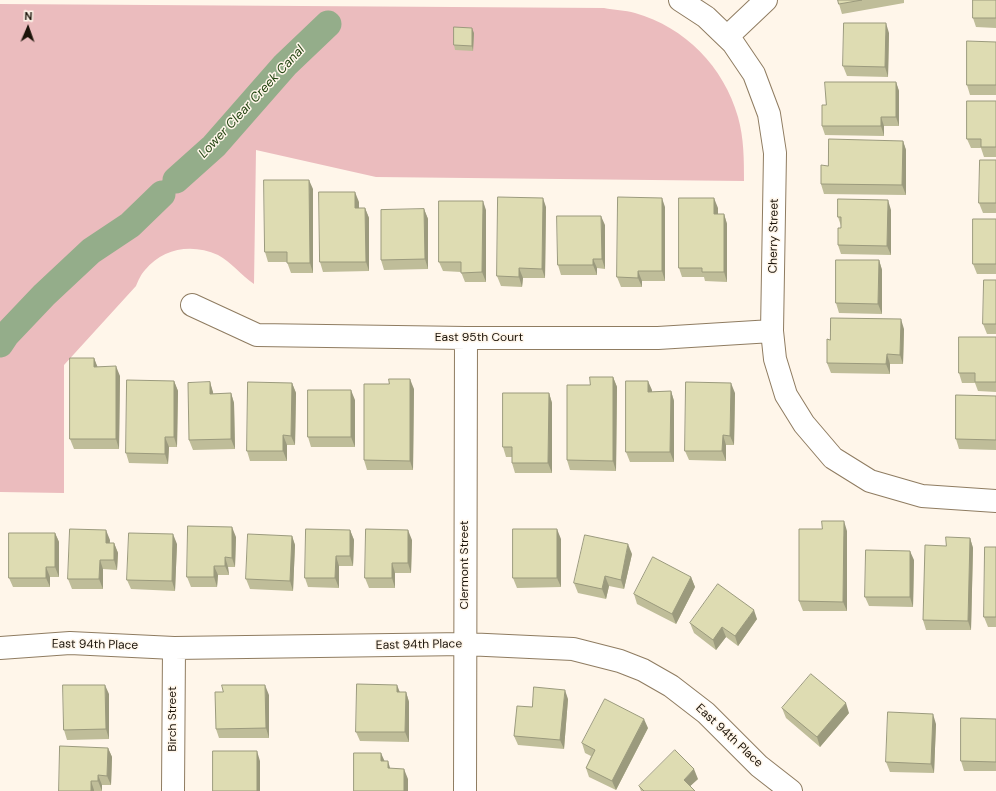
<!DOCTYPE html>
<html>
<head>
<meta charset="utf-8">
<style>
	body { margin:0 }
	#map { position:relative; width:996px; height:791px; overflow:hidden; background:#fff6ea; font-family:"DM Sans",sans-serif }
	canvas { display:block }
	.north { position:absolute; left:8px; top:8px; width:40px; height:40px; -webkit-text-stroke:3px #fff6ea; paint-order:stroke; rotate:2deg; font-size:11px; font-weight:700; line-height:16px; text-align:center; color:#1b1309 }
	.north::after { content:''; display:block; margin:auto; width:14px; height:18px; background:#1b1309; clip-path:polygon(50% 0,100% 100%,50% 72%,0 100%) }
</style>
</head>
<body>
<div id="map">
<canvas width="996" height="791"></canvas>
<div class="north">N</div>
</div>
<script>
const context = document.querySelector('canvas').getContext('2d');
context.lineJoin = 'round';
function fill(path, color) {
  context.fillStyle = color;
  context.fill(path, 'evenodd');
}
function trace(path, color, width, dash) {
  context.strokeStyle = color;
  context.lineWidth = width;
  context.lineCap = dash ? 'butt' : 'round';
  context.setLineDash(dash || []);
  context.stroke(path);
}
function write(font, color, halo, rows, align = 'center') {
  context.font = font + ' "DM Sans",sans-serif';
  context.lineWidth = 3;
  context.setLineDash([]);
  context.textBaseline = 'middle';
  context.strokeStyle = halo;
  context.fillStyle = color;
  for (const [text, x, y, turn = 0] of rows) {
    context.save();
    context.translate(x, y);
    context.rotate((+turn || 0) * Math.PI / 180);
    context.textAlign = isNaN(turn) ? turn : align;
    if (halo) context.strokeText(text, 0, 0);
    context.fillText(text, 0, 0);
    context.restore();
  }
}
fill(new Path2D(`
	M0 4 604 8C614 10 625 10 635 13 685 27 724 67 738 117 744 138 744 160 744 181L376 177 256 150 254 284C242 276 230 261 218 255 192 243 163 248 145 270 141 274 138 281 136 286L64 365V493L0 492Z`), '#ebbcbe');
trace(new Path2D(`
	M176 180 214 146 285 65 328 24
	M0 344 6 335 44 295 91 251 130 225 162 194`), '#94ad8a', 27);
const street = new Path2D(`
	M680 0 706 17 733 43 754 74 769 114 775 153 772 331 775 359 786 395 804 424 833 458 870 481 922 496 996 501
	M727 37 766 0
	M192 305 257 335 466 338H658L772 331
	M0 648 70 643 174 648 465 644 573 649 620 661 643 670 671 686 706 713 759 766 791 791
	M173 791 174 648
	M465 791 466 338`);
trace(street, '#8f7c61', 24);
trace(street, '#fff', 22);
fill(new Path2D(`
	M838 0H904V3L842 14 839 4Z
	M996 0V28L976 27 973 18Z
	M474 33 473 51 455 50 454 45Z
	M889 33 888 77 847 76 843 66Z
	M996 42V95H970L967 85Z
	M896 82 899 91V126H884V136L825 135 822 126 826 105Z
	M996 101V157H984L981 148H971L967 139Z
	M903 141 906 150V195L824 194 821 184 828 166Z
	M996 160V213H983L979 203Z
	M313 189V273H291L287 262H268L265 252Z
	M359 202V208H365L369 218V271L323 272 320 262Z
	M546 207 545 278H523L522 287 501 286 497 276Z
	M665 207V281H642V287H621L617 277Z
	M718 208V214H724L727 224V282L705 281 704 277H682L679 268Z
	M424 209 428 219V269L384 270 381 260Z
	M486 210V282H465L461 272 443 271 439 262Z
	M891 210V255L841 254 838 245 841 226 838 217Z
	M996 219V274H977L973 264Z
	M605 225V269L597 268V275H561L558 265Z
	M879 260 882 270V314L839 313 836 303Z
	M996 280V334H987L983 324Z
	M904 329 903 364H890V374L831 373 827 363 830 340Z
	M996 337V392L978 391 975 383H962L959 373Z
	M94 358 97 367 120 376 119 449H74L70 439Z
	M613 377 617 387 616 471 570 470 567 460 590 385Z
	M174 381 178 391 177 447H169L168 464 129 463 126 453Z
	M210 382 213 394 231 393 234 403 235 449 193 450 189 440Z
	M292 383 296 393 295 445H287V461H250L247 451Z
	M414 389 413 470H367L364 460Z
	M652 390V392L671 391 674 401V462H630L626 452Z
	M549 393 552 403V473H515L512 463V457H506L503 447Z
	M735 393 734 445H726V461L689 460 685 451Z
	M996 396V450L959 449 956 439Z
	M355 400V447H311L308 437Z
	M350 530 354 540 353 566H339V588L308 587 305 578Z
	M847 531V611H803L799 601Z
	M55 533 59 542V577H50V587H13L9 578Z
	M292 536 295 545 293 591 250 589 246 579Z
	M236 537 235 567H228L229 575H218L217 587H191L187 577Z
	M970 538 973 548 971 630H926L923 620 946 546Z
	M561 539V587L517 588 513 578Z
	M110 540 109 543H114L118 553 117 570 103 569V589H72L68 579Z
	M412 540 411 573H395V588H369L365 578Z
	M177 544 175 591 131 589 127 580Z
	M996 547V627H988L984 617Z
	M632 554 624 589 609 586 606 599 578 593 574 583Z
	M914 560 913 607 869 606 865 597Z
	M691 577 695 587 676 624 637 604 634 594Z
	M757 619 738 646 726 637 716 650 694 633 690 623Z
	M400 692H406L409 702V742L360 741 356 732Z
	M109 694V739L67 740 64 730Z
	M269 695V738H219L216 729Z
	M568 699 564 749 518 745 514 736 532 707Z
	M782 708 849 713 820 747 786 718Z
	M996 719V771H964L961 761Z
	M936 724 934 773 890 772 886 762Z
	M648 728 616 790 589 777 586 768 591 756 585 753 582 743Z
	M108 748 112 757 111 785H102V791H59Z
	M698 779 690 786 695 791H641L639 786Z`), '#bfbd99');
fill(new Path2D(`
	M886 23 889 33 888 77 885 67Z
	M472 28 474 33 473 51 472 46Z
	M896 82 899 91V126L896 117Z
	M881 117 884 126V136L881 126Z
	M903 141 906 150V195L902 185Z
	M309 180 313 189V273L310 263Z
	M355 192 359 202V218L355 208Z
	M543 198 546 207 545 278 542 269Z
	M662 198 665 207V281L662 271Z
	M714 198 718 208V224L714 214Z
	M888 200 891 210V255L887 246Z
	M483 201 486 210V282L482 272Z
	M365 208 369 218V271L366 262Z
	M424 209 428 219V269L425 259Z
	M724 214 727 224V282L724 272Z
	M601 216 605 225V269L602 259Z
	M593 259 597 268V275L593 265Z
	M879 260 882 270V314L878 304Z
	M519 268 523 278 522 287 519 277Z
	M638 271 642 281V287L638 278Z
	M901 319 904 329 903 364 900 355Z
	M887 354 890 364V374L886 364Z
	M94 358 98 368 94 367Z
	M116 366 120 376 119 449 116 439Z
	M613 377 617 387 616 471 613 461Z
	M410 379 414 389 413 470 410 461Z
	M174 381 178 391 177 447 174 437Z
	M648 381 652 390V401L648 392Z
	M210 382 213 392 214 403 210 394Z
	M292 383 296 393 295 445 291 436Z
	M731 383 735 393 734 445 730 436Z
	M351 390 355 400V447L351 437Z
	M671 391 674 401V462L670 452Z
	M231 393 234 403 235 449 231 439Z
	M549 393 552 403V473L548 463Z
	M283 435 287 445V461L283 451Z
	M723 435 726 445V461L722 451Z
	M165 437 169 447 168 464 165 454Z
	M844 521 847 531V611L843 602Z
	M232 527 236 537 235 567 232 558Z
	M557 529 561 539V587L557 578Z
	M106 530 110 540 109 553 106 543Z
	M350 530 354 540 353 566 350 556Z
	M408 530 412 540 411 573 408 563Z
	M55 533 59 542V577L55 567Z
	M173 534 177 544 175 591 172 581Z
	M292 536 295 545 293 591 290 581Z
	M970 538 973 548 971 630 968 621Z
	M114 543 118 553 117 570 114 560Z
	M628 544 632 554 624 589 621 580Z
	M910 551 914 560 913 607 910 597Z
	M336 556 339 566V588L335 578Z
	M225 557 228 567 229 575 225 566Z
	M100 560 103 569V589L99 579Z
	M392 563 395 573V588L392 578Z
	M214 566 218 575 217 587 214 577Z
	M46 567 50 577V587L46 578Z
	M605 576 609 586 606 599 602 589Z
	M691 577 695 587 676 624 672 614Z
	M754 610 757 619 738 646 735 636Z
	M722 627 726 637 716 650 713 640Z
	M105 685 109 694V739L106 729Z
	M265 685 269 695V738L266 728Z
	M397 685 401 695 397 692Z
	M565 690 568 699 564 749 560 740Z
	M406 692 409 702V742L405 732Z
	M846 703 849 713 820 747 817 737Z
	M933 714 936 724 934 773 931 764Z
	M644 719 648 728 616 790 612 781Z
	M108 748 112 757 111 785 107 776Z
	M257 751 260 761V791H257Z
	M381 753 385 762 381 761Z
	M388 761 391 771 388 768Z
	M404 769 408 779V791H404Z
	M694 769 698 779 687 789 684 780Z
	M98 775 102 785V791L98 781Z
	M91 781 94 790V791H91Z`), '#9b9a7d');
const building = new Path2D(`
	M838 0H862L839 4Z
	M973 0H996V18H973Z
	M844 23H886L885 67 843 66Z
	M454 27 472 28V46L454 45Z
	M967 41 996 42V85H967Z
	M825 82H896V117H881V126H822V105H826Z
	M967 101H996V147H981V139H967Z
	M829 139 903 141 902 185 821 184V165L828 166Z
	M980 160H996V203H979Z
	M264 180H309L310 263H287V252H265Z
	M319 192H355V208H365L366 262H320Z
	M498 197 543 198 542 269 519 268V277L497 276Z
	M618 197 662 198V271H638V278L617 277Z
	M679 198H714V214H724V272H702V268H679Z
	M838 199 888 200 887 246 838 245V228H841V217H838Z
	M439 201H483L482 272 461 273V262H439Z
	M424 209 425 259 381 260V210Z
	M557 216H601L602 259H593V265H558Z
	M973 219H996V264H973Z
	M836 260H879L878 304 836 303Z
	M984 280H996V324H983Z
	M831 318 901 319 900 355 887 354 886 364 827 363V339L830 340Z
	M959 337H996V382H975V373H959Z
	M70 358H94V367L116 366V439H70Z
	M590 377H613V461L567 460V385H590Z
	M389 379H410V461L364 460V384H389Z
	M127 380 174 381V437H165V454L126 453Z
	M626 381H648V392L671 391 670 452H626Z
	M210 382V394L231 393V439L189 440 188 383Z
	M248 382 292 383 291 436 283 435V451H247Z
	M686 382 731 383 730 436 723 435 722 451H685Z
	M308 390H351V437H308Z
	M503 393H549L548 463H512V447H503Z
	M956 395 996 396V440L956 439Z
	M822 521H844L843 602 799 601V529H822Z
	M188 526 232 527V558L225 557V566H214V577H187Z
	M70 529 106 530V543H114V560H100L99 579H68Z
	M306 529 350 530V556H336L335 578H305Z
	M366 529 408 530V563H392V578H365Z
	M513 529H557V578H513Z
	M9 533H55V567H46V578H9Z
	M129 533 173 534 172 581 127 580Z
	M248 534 292 536 290 581 246 579Z
	M585 535 628 544 621 580 605 576 602 589 574 583Z
	M946 537 970 538 968 621 923 620 925 545 946 546Z
	M985 547H996V617H984Z
	M866 550 910 551V597H865Z
	M653 557 691 577 672 614 634 594Z
	M718 584 754 610 735 636 722 627 713 640 690 623Z
	M811 674 846 703 817 737 782 708Z
	M357 684 397 685V692H406L405 732H356Z
	M63 685H105L106 729 64 730Z
	M222 685H265L266 728 216 729 215 692H223Z
	M534 687 565 690 560 740 514 736 517 706 532 707Z
	M605 699 644 719 612 781 586 768 595 750 582 743Z
	M888 712 933 714 931 764 886 762Z
	M961 718 996 719V762L961 761Z
	M60 746 108 748 107 776 98 775V781H91V791H59Z
	M675 750 694 769 684 780 695 791H644L639 786Z
	M213 751H257V791H213Z
	M354 753H381V761H388V768L404 769V791H354Z`);
fill(building, '#dedcb2');
trace(building, '#9b9a7d', 1);
write('12px', '#1b1309', '#fff6ea', [
	["Cherry Street",774,236,-89],
	["East 95th Court",479,338],
	["Clermont Street",465,565,-90],
	["East 94th Place",95,645,1],
	["East 94th Place",419,645,-1],
	["Birch Street",173,719,-90],
	["East 94th Place",729,736,43]
]);
write('italic 13px', '#254613', '#fff6ea', [
	["Lower Clear Creek Canal",252,102,-47]
]);
</script>
</body>
</html>
